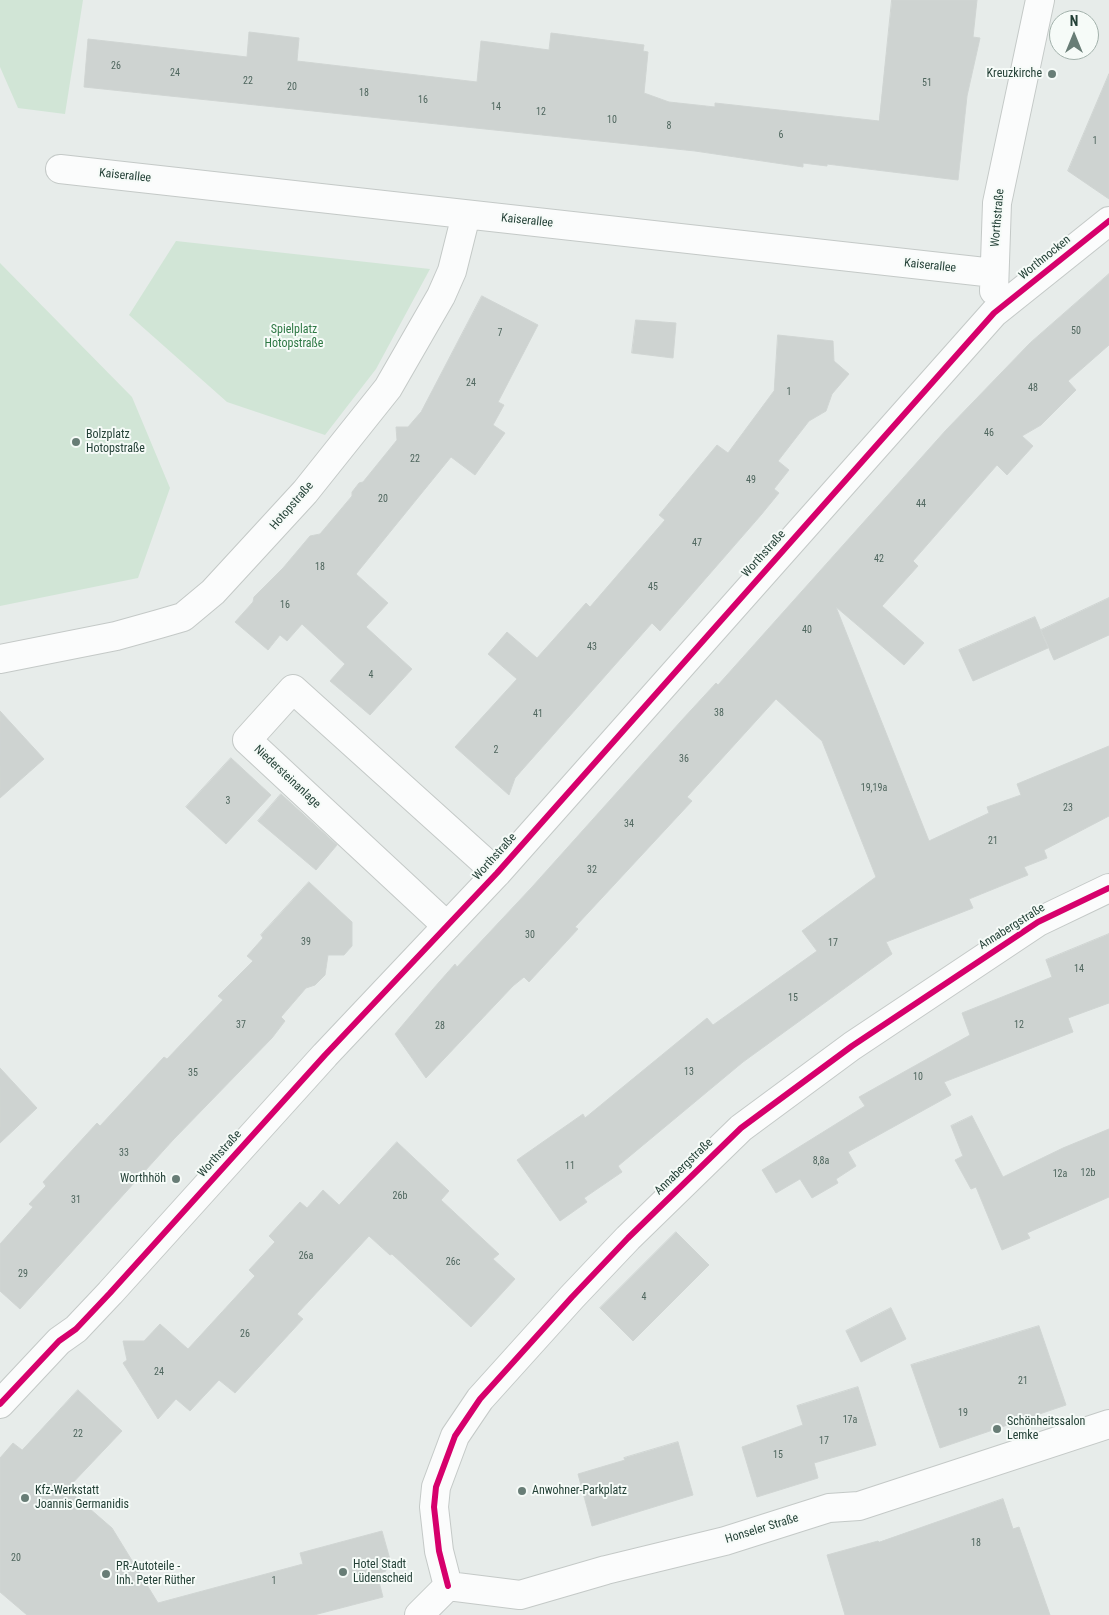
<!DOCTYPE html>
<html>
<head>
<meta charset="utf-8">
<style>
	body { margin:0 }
	#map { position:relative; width:1109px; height:1615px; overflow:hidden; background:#e7ecea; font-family:"Roboto Condensed",sans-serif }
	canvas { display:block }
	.north { position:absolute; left:1049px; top:10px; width:50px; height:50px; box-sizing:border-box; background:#f6fbf8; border:1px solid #a2b1ab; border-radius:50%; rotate:0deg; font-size:14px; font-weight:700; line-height:20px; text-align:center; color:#244137 }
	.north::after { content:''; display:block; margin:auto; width:18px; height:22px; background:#687d76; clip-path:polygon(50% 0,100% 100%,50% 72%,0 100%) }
</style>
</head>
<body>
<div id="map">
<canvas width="1109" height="1615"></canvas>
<div class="north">N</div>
</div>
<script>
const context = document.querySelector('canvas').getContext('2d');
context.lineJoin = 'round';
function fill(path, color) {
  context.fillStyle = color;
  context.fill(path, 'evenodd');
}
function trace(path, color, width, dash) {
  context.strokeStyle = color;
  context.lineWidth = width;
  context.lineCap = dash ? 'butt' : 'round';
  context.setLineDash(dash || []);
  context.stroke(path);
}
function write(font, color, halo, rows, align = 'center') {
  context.font = font + ' "Roboto Condensed",sans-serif';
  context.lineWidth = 4;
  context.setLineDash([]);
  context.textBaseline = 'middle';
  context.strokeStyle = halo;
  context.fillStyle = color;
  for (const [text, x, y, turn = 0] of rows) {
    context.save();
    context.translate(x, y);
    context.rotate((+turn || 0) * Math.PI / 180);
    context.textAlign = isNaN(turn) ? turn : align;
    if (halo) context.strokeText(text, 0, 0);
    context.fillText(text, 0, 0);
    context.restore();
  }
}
fill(new Path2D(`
	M0 0H83L65 114 18 108 0 67Z
	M176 241 430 269 376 369 325 435 227 402 129 315Z
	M0 263 132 397 170 488 138 578 0 606Z`), '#d1e5d6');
const building = new Path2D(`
	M892 0H977L973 37 980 38 967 96 958 180 827 164V166L803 163V167L695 151 84 87 88 39 247 57 249 32 299 38 297 61 477 82 481 41 549 50 551 33 644 45 643 51 648 52 644 93 669 102 715 107V103L879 121Z
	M1109 74V199L1068 171Z
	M1109 274V345L1068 381 1076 390 1041 425 1022 436 1033 446 1007 475 997 465 913 561 918 566 882 606 924 643 904 665 836 607 929 841 989 813 987 807 1021 795 1017 784 1109 746V816L1044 850 1047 858 1024 867 1028 875 969 899 973 908 886 942 892 954 743 1062 618 1166 622 1172 584 1198 587 1202 560 1221 517 1160 583 1114 585 1118 707 1018 713 1025 817 951 802 931 876 877 822 741 776 699 687 797 692 801 575 927 578 929 529 982 524 977 513 986 426 1078 395 1034 433 989 455 964 457 967 532 887 681 721 716 683 718 685 946 430 1030 343Z
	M482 296 538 325 498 402 504 405 493 425 505 433 475 475 451 457 356 574 388 603 366 627 412 669 370 715 330 681 345 664 302 624 287 641 280 635 268 650 235 622 253 602 254 597 283 568 310 536 320 534 352 496V492L359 483 363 482 397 440 396 427H408L421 412Z
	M636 320 676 323 673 358 632 353Z
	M778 335 833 341 834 361 849 374 832 394 826 411 809 421 778 461 789 470 774 489 779 493 761 515 660 631 652 623 515 778 509 795 455 747 517 679 488 654 507 632 537 658 586 603 590 607 665 520 659 515 717 445 728 453 774 391Z
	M1109 598V635L1054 660 1041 630Z
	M1035 617 1048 648 973 681 959 650Z
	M0 711 44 759 0 798Z
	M231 758 271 795 226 844 186 807Z
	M281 794 337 845 316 870 258 821Z
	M309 882 352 922V946L344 955H328L325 975 315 985 306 988 281 1017 285 1021 272 1038 173 1140 20 1309 0 1291V1244L33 1207 29 1204 46 1186 43 1182 97 1123 100 1126 164 1057 167 1059 223 1000 218 996 253 961 247 956 263 938 261 935Z
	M1109 934V1003L1068 1018 1073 1032 944 1082 951 1095 848 1152 856 1166 836 1179 838 1183 812 1198 800 1179 776 1193 762 1170 865 1106 859 1097 970 1035 962 1013 1052 977 1046 960Z
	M0 1068 37 1108 0 1143Z
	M972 1116 1003 1177 1063 1148 1109 1129V1197L1027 1233 1030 1238 1002 1250 976 1187 971 1189 955 1160 963 1156 951 1126Z
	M397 1142 449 1191 441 1200 499 1254 493 1259 515 1279 471 1327 392 1254 390 1255 369 1236 297 1314 303 1319 235 1393 219 1380 190 1411 176 1399 158 1419 123 1363 127 1360 123 1341H144L160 1324 188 1349 255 1276 249 1270 275 1242 269 1236 300 1202 307 1208 323 1190 339 1205Z
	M676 1232 709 1265 633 1341 600 1308Z
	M891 1308 906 1339 861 1362 846 1331Z
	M1039 1326 1066 1405 940 1448 911 1365Z
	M858 1387 876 1445 814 1463 818 1478 757 1497 742 1447 803 1425 797 1406Z
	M78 1390 122 1431 67 1489 112 1528 158 1603 303 1564 300 1553 382 1531 391 1563 384 1565 386 1571 377 1574 383 1597 314 1615H27L0 1592V1458L13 1443 22 1450Z
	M678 1442 693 1495 592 1526 578 1474 625 1460 624 1458Z
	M1003 1499 1013 1529 1019 1527 1050 1615H845L827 1555 878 1541 879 1542Z`);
fill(building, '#ced3d1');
trace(building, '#d0d5d3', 1);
const minor = new Path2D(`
	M60 169 994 273
	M994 291 997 203 1040 0
	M0 659 116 636 159 624 183 617 213 592 305 492 388 388 441 296 452 271 466 215
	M447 926 247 740 293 689 497 873
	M0 1404 59 1341 76 1329 110 1293 325 1055 497 873 994 313 1109 221
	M448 1586 439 1551 434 1507 436 1487 455 1436 480 1399 572 1297 628 1238 741 1128 852 1046 1038 922 1109 888
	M419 1615 448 1586 520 1595 606 1570 725 1541 829 1508 859 1506 1109 1424`);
trace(minor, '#c4c9c7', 30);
trace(minor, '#fbfcfc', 28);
trace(new Path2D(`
	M0 1404 59 1341 76 1329 110 1293 325 1055 497 873 994 313 1109 221
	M448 1586 439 1551 434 1507 436 1487 455 1436 480 1399 572 1297 628 1238 741 1128 852 1046 1038 922 1109 888`), '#d6006c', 6);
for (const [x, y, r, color] of [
	[1052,74,5,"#687d76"],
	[76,442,5,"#687d76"],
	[176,1179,5,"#687d76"],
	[997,1429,5,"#687d76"],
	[522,1491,5,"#687d76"],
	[25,1498,5,"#687d76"],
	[343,1572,5,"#687d76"],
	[106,1574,5,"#687d76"]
]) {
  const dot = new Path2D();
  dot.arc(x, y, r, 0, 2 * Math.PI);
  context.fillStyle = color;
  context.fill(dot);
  trace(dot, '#f6fbf8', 2);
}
write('10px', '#4f665e', null, [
	["26",116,66],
	["24",175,73],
	["22",248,81],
	["51",927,83],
	["20",292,87],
	["18",364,93],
	["16",423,100],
	["14",496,107],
	["12",541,112],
	["10",612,120],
	["8",669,126],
	["6",781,135],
	["1",1095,141],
	["50",1076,331],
	["7",500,333],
	["24",471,383],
	["48",1033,388],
	["1",789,392],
	["46",989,433],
	["22",415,459],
	["49",751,480],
	["20",383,499],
	["44",921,504],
	["47",697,543],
	["42",879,559],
	["18",320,567],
	["45",653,587],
	["16",285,605],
	["40",807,630],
	["43",592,647],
	["4",371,675],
	["38",719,713],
	["41",538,714],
	["2",496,750],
	["36",684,759],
	["19,19a",874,788],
	["3",228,801],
	["23",1068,808],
	["34",629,824],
	["21",993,841],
	["32",592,870],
	["30",530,935],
	["39",306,942],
	["17",833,943],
	["14",1079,969],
	["15",793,998],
	["37",241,1025],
	["12",1019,1025],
	["28",440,1026],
	["13",689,1072],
	["35",193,1073],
	["10",918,1077],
	["33",124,1153],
	["8,8a",821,1161],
	["11",570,1166],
	["12b",1088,1173],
	["12a",1060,1174],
	["26b",400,1196],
	["31",76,1200],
	["26a",306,1256],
	["26c",453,1262],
	["29",23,1274],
	["4",644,1297],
	["26",245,1334],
	["24",159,1372],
	["21",1023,1381],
	["19",963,1413],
	["17a",850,1420],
	["22",78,1434],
	["17",824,1441],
	["15",778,1455],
	["18",976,1543],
	["20",16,1558],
	["1",274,1581]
]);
write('12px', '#244137', '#f6fbf8', [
	["Kreuzkirche",1042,74,"right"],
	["Bolzplatz",86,435],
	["Hotopstraße",86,449],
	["Worthhöh",166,1179,"right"],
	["Schönheitssalon",1007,1422],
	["Lemke",1007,1436],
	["Kfz-Werkstatt",35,1491],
	["Joannis Germanidis",35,1505],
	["Anwohner-Parkplatz",532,1491],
	["Hotel Stadt",353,1565],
	["Lüdenscheid",353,1579],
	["PR-Autoteile -",116,1567],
	["Inh. Peter Rüther",116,1581]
], 'left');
write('12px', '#244137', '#f6fbf8', [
	["Kaiserallee",125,176,6],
	["Worthstraße",998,218,-85],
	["Kaiserallee",527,221,6],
	["Worthnocken",1045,258,-39],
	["Kaiserallee",930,266,6],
	["Hotopstraße",292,506,-49],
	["Worthstraße",764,554,-48],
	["Niedersteinanlage",287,777,43],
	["Worthstraße",495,857,-48],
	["Annabergstraße",1012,927,-32],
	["Worthstraße",220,1154,-48],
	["Annabergstraße",684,1167,-44],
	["Honseler Straße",762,1529,-17]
]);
write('12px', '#2e7844', '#f6fbf8', [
	["Spielplatz",294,330],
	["Hotopstraße",294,344]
]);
</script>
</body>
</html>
